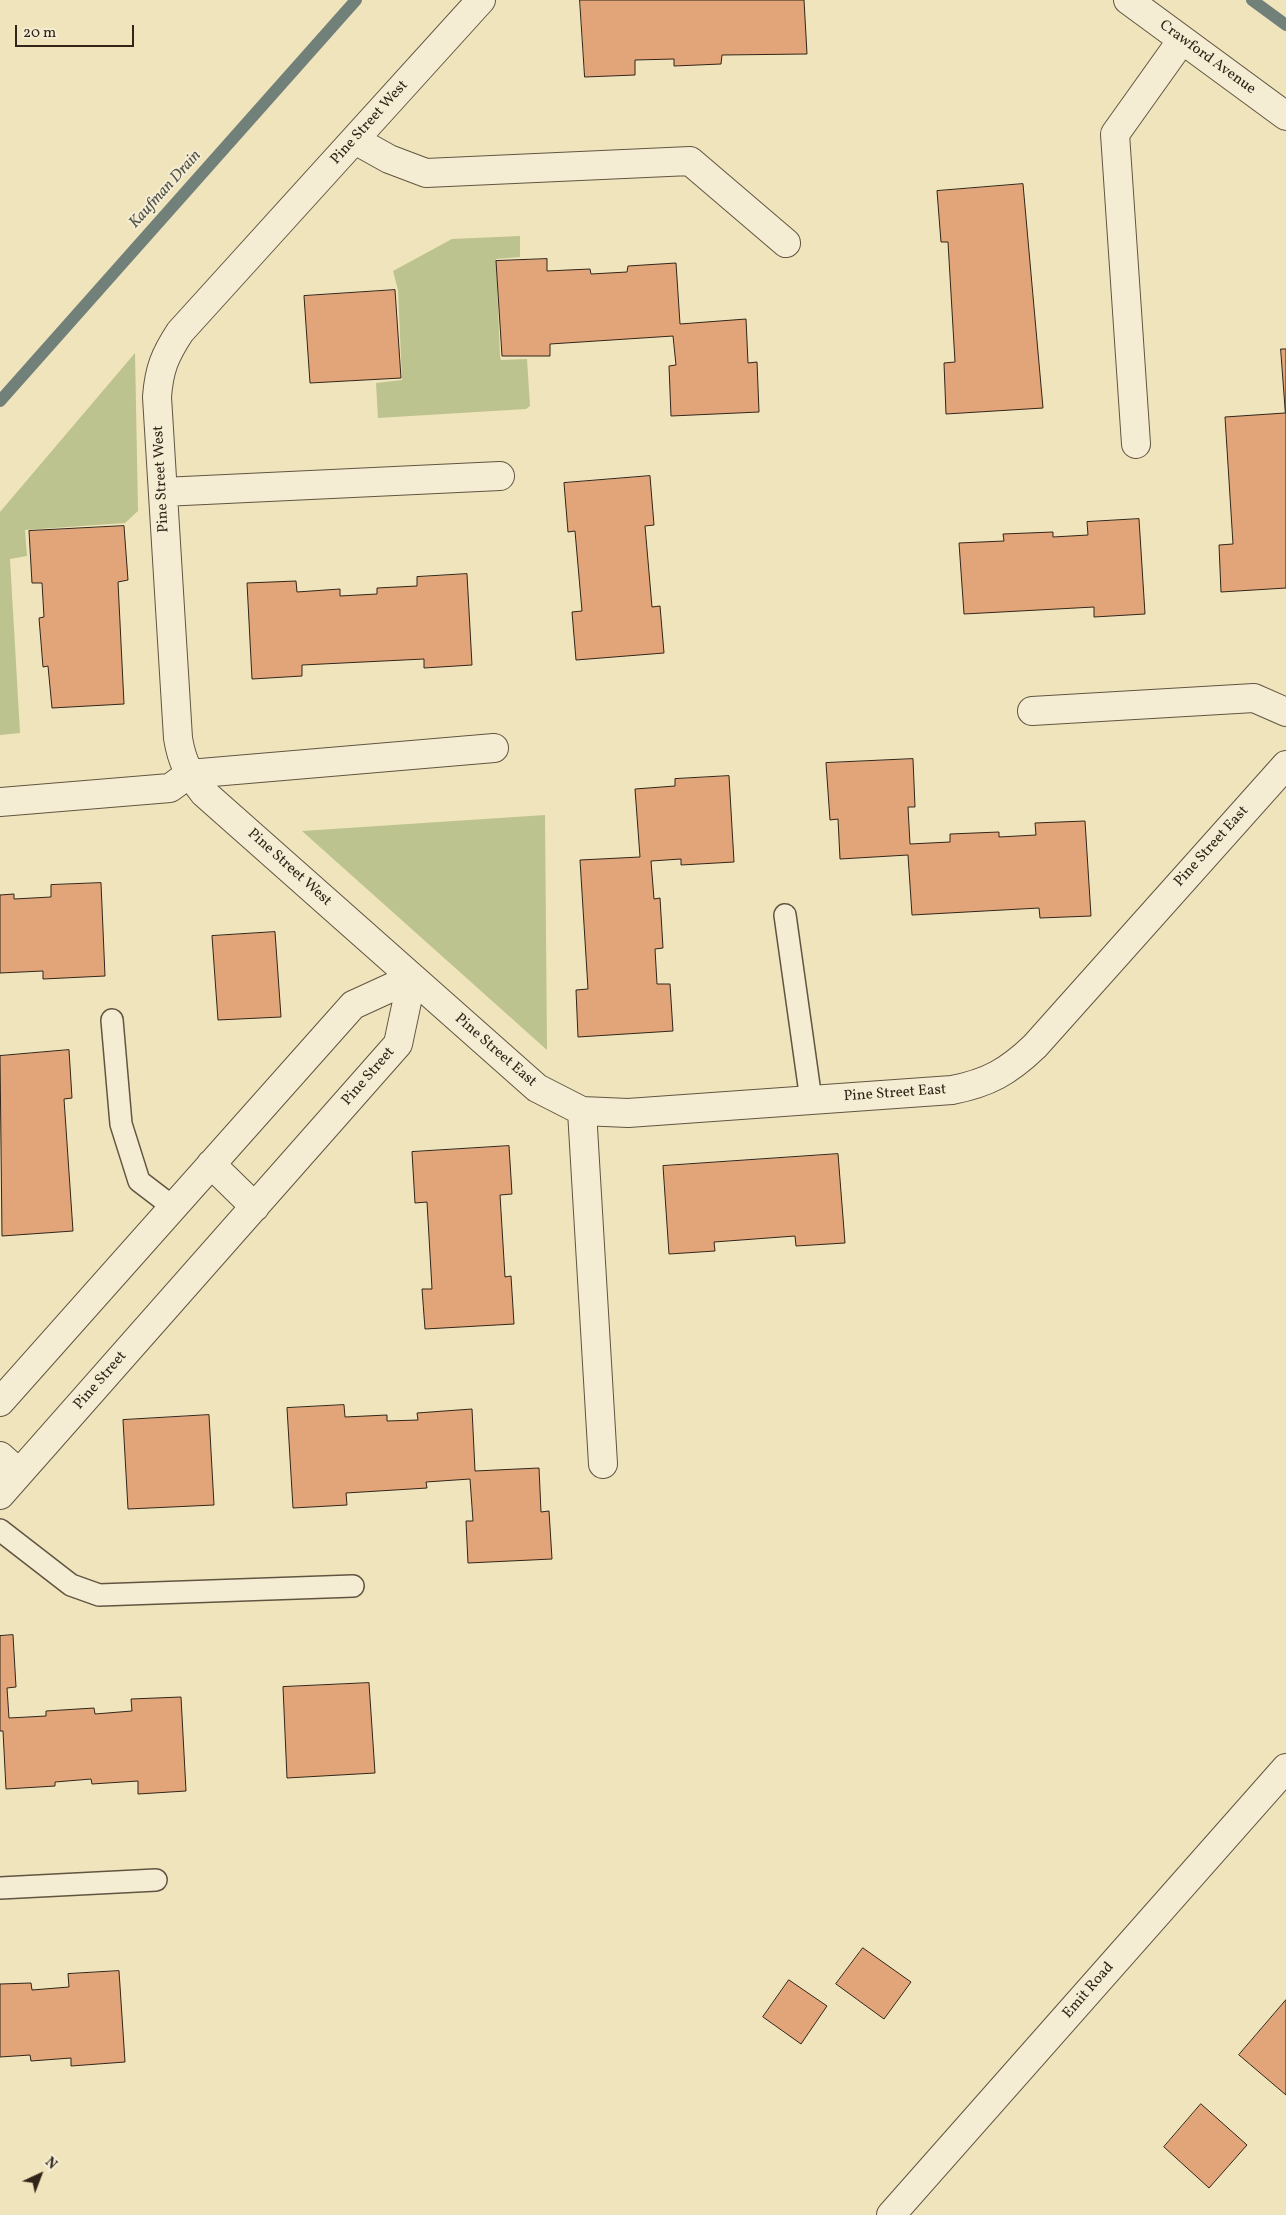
<!DOCTYPE html>
<html>
<head>
<meta charset="utf-8">
<style>
	body { margin:0 }
	#map { position:relative; width:1286px; height:2215px; overflow:hidden; background:#f0e4bc; font-family:Vollkorn,serif }
	canvas { display:block }
	.north { position:absolute; left:15px; top:2150px; width:50px; height:50px; -webkit-text-stroke:4px #f5edd3; paint-order:stroke; rotate:43deg; font-size:14px; font-weight:700; line-height:20px; text-align:center; color:#31251a }
	.north::after { content:''; display:block; margin:auto; width:18px; height:22px; background:#31251a; clip-path:polygon(50% 0,100% 100%,50% 72%,0 100%) }
	.scale { position:absolute; left:15px; top:25px; width:119px; height:22px; box-sizing:border-box; border:2px solid #31251a; border-top:0; padding-left:6px; font-size:15px; line-height:18px; white-space:nowrap; color:#31251a; -webkit-text-stroke:4px #f5edd3; paint-order:stroke }
</style>
</head>
<body>
<div id="map">
<canvas width="1286" height="2215"></canvas>
<div class="north">N</div>
<div class="scale">20 m</div>
</div>
<script>
const context = document.querySelector('canvas').getContext('2d');
context.lineJoin = 'round';
function fill(path, color) {
  context.fillStyle = color;
  context.fill(path, 'evenodd');
}
function trace(path, color, width, dash) {
  context.strokeStyle = color;
  context.lineWidth = width;
  context.lineCap = dash ? 'butt' : 'round';
  context.setLineDash(dash || []);
  context.stroke(path);
}
function write(font, color, halo, rows, align = 'center') {
  context.font = font + ' Vollkorn,serif';
  context.lineWidth = 4;
  context.setLineDash([]);
  context.textBaseline = 'middle';
  context.strokeStyle = halo;
  context.fillStyle = color;
  for (const [text, x, y, turn = 0] of rows) {
    context.save();
    context.translate(x, y);
    context.rotate((+turn || 0) * Math.PI / 180);
    context.textAlign = isNaN(turn) ? turn : align;
    if (halo) context.strokeText(text, 0, 0);
    context.fillText(text, 0, 0);
    context.restore();
  }
}
fill(new Path2D(`
	M520 236V257L496 259 500 356 501 360 527 359 530 406 526 409 378 418 376 383 402 380 398 290 393 271 452 239Z
	M135 353 138 511 125 523 25 530 27 556 10 559 20 733 0 735V512Z
	M545 815 547 1050 302 831Z`), '#bcc38e');
trace(new Path2D(`
	M1252 0 1286 25
	M0 401 356 0`), '#718079', 12);
const building = new Path2D(`
	M580 0H804L807 54 722 55 721 64 674 66V59L635 60V75L585 77Z
	M1023 184 1043 408 946 414 944 363 955 362 948 242H941L937 191Z
	M547 259V271L590 269 591 274 627 272 628 266 676 263 680 324 746 319 748 363 757 362 759 412 671 416 669 366 676 365 673 336 550 344V356H502L496 261Z
	M395 290 401 378 310 383 304 296Z
	M1281 349H1286V588L1221 592 1219 545 1233 544 1225 417 1285 413Z
	M650 476 654 525 645 526 652 607 660 606 664 653 576 660 572 612 582 611 575 531 568 532 564 483Z
	M1139 519 1145 614 1094 617V607L964 614 959 543 1004 541 1003 534 1053 532V537L1088 535 1087 522Z
	M124 526 128 580 118 582 124 704 52 708 48 666 43 667 39 618 44 617 42 583H32L29 531Z
	M467 574 472 665 424 668V659L302 665V676L252 679 247 583 296 581 297 592 340 589V596L377 594V588L417 586V577Z
	M913 759 915 807H908L910 844 950 842V834L999 832V837L1036 835 1035 823 1085 821 1091 916 1040 918 1039 908 912 915 908 855 840 859 838 819 830 820 826 763Z
	M729 776 734 862 681 865V859L651 861 654 899 660 898 663 948 655 949 657 984H670L673 1031 578 1037 576 990 588 989 580 860 640 857 635 789 675 786V779Z
	M101 883 105 976 43 979V971L0 973V895L14 894V899L51 897V885Z
	M275 932 281 1017 218 1020 212 936Z
	M69 1050 72 1098 64 1099 73 1231 2 1236 0 1056Z
	M509 1146 512 1194 500 1195 505 1277 511 1276 514 1324 425 1329 422 1289H432L427 1202 415 1203 412 1152Z
	M838 1154 845 1243 796 1246 795 1236 714 1242 715 1251 669 1254 663 1166Z
	M344 1405 345 1417 387 1415V1421L418 1420 417 1413 472 1409 475 1471 539 1468 541 1512 549 1511 552 1559 468 1563 466 1521H473L470 1479 426 1482 427 1488 346 1493 347 1505 293 1508 287 1408Z
	M209 1415 214 1505 128 1509 123 1420Z
	M13 1635 16 1687 7 1688 9 1718 46 1716V1711L94 1708 95 1714 132 1711 131 1699 181 1697 186 1791 138 1794V1781L92 1784 91 1779 55 1782V1786L6 1789 3 1731H0V1636Z
	M369 1683 375 1773 287 1778 283 1687Z
	M863 1948 911 1982 884 2019 836 1984Z
	M119 1971 125 2062 71 2066V2058L31 2061 30 2055 0 2057V1984L31 1983 32 1990 69 1987 68 1974Z
	M789 1980 827 2006 801 2044 763 2017Z
	M1286 2000V2095L1239 2055Z
	M1201 2104 1247 2145 1209 2188 1164 2147Z`);
fill(building, '#e1a579');
trace(building, '#31251a', 1);
const lane = new Path2D(`
	M785 915 811 1100
	M112 1020 121 1124 139 1181 173 1207
	M0 1530 71 1585 99 1595 353 1586
	M0 1888 156 1880`);
const street = new Path2D(`
	M481 0 180 332C165 355 159 369 157 397L178 738C182 763 189 774 204 793L537 1088 582 1111 628 1113 952 1090C988 1083 1008 1072 1035 1046L1286 765
	M1128 0 1286 116
	M355 140 389 159 426 173 690 161 786 243
	M1136 444 1115 134 1182 40
	M163 492 500 476
	M1032 711 1254 698 1286 712
	M0 802 170 788 189 774 494 748
	M582 1111 603 1464
	M211 1164 255 1207
	M0 1402 353 1005 412 978
	M0 1456 19 1473
	M0 1495 398 1044 412 978
	M891 2215 1286 1768`);
trace(lane, '#615542', 24);
trace(street, '#615542', 30);
trace(lane, '#f5edd3', 21);
trace(street, '#f5edd3', 28);
write('15px', '#31251a', '#f5edd3', [
	["Crawford Avenue",1207,58,36],
	["Pine Street West",370,123,-48],
	["Pine Street West",162,479,-93],
	["Pine Street East",1212,847,-48],
	["Pine Street West",289,868,42],
	["Pine Street East",495,1051,41],
	["Pine Street",369,1077,-49],
	["Pine Street East",895,1094,-4],
	["Pine Street",101,1381,-49],
	["Emit Road",1089,1991,-49]
]);
write('italic 16px', '#515349', '#f5edd3', [
	["Kaufman Drain",166,190,-48]
]);
</script>
</body>
</html>
